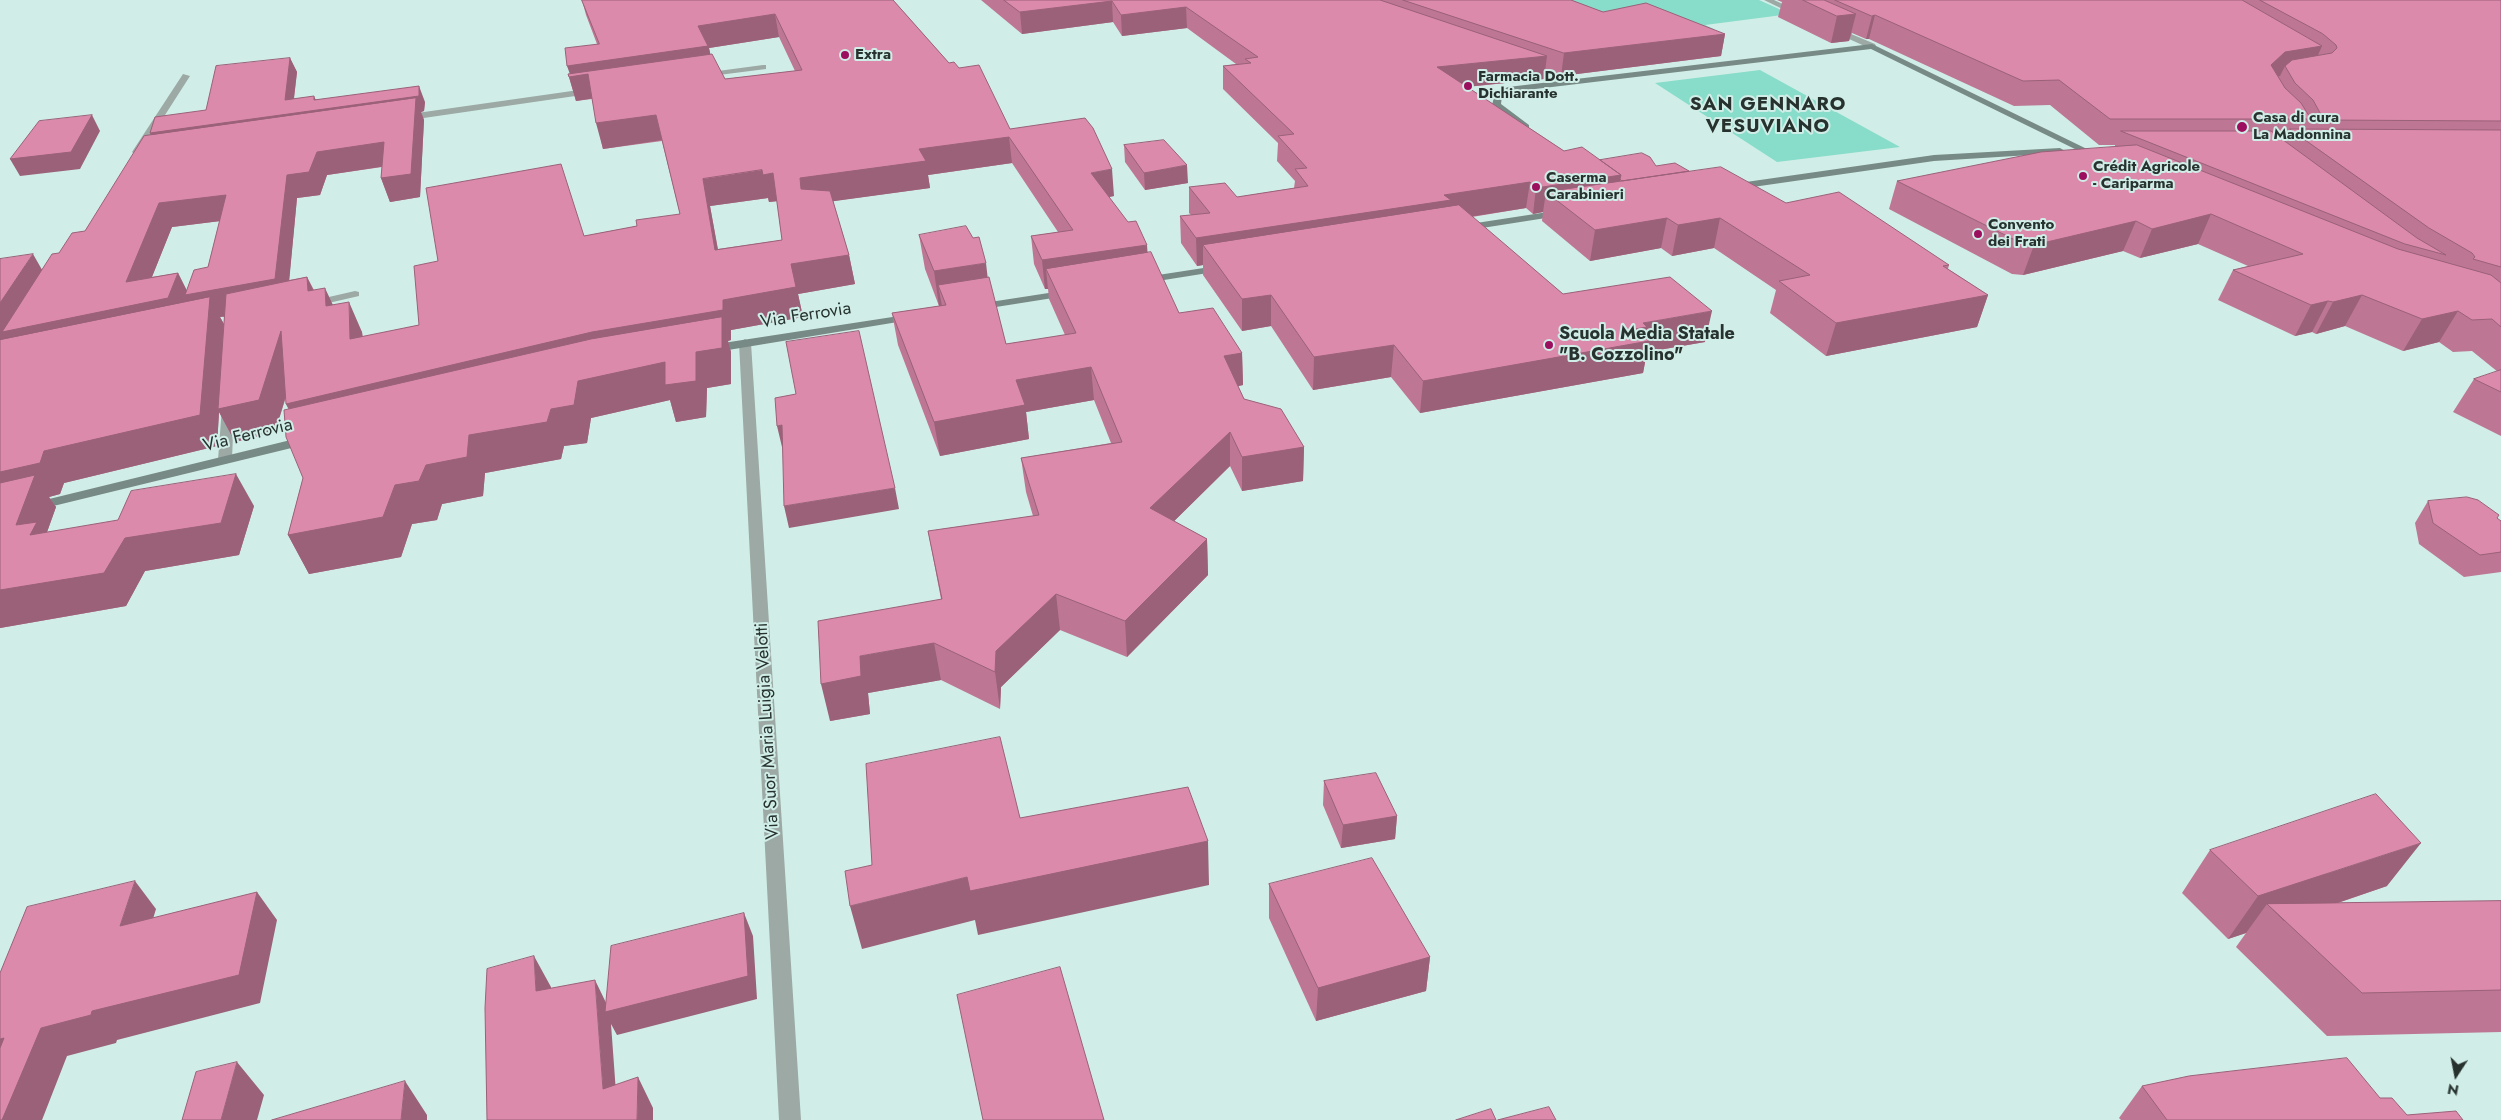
<!DOCTYPE html>
<html>
<head>
<meta charset="utf-8">
<style>
	body { margin:0 }
	#map { position:relative; width:2501px; height:1120px; overflow:hidden; background:#d0eee7; font-family:Jost,sans-serif }
	canvas { display:block }
	.north { position:absolute; left:2431px; top:1050px; width:50px; height:50px; -webkit-text-stroke:4px #d0eee7; paint-order:stroke; rotate:191deg; font-size:14px; font-weight:700; line-height:20px; text-align:center; color:#27322f }
	.north::after { content:''; display:block; margin:auto; width:18px; height:22px; background:#27322f; clip-path:polygon(50% 0,100% 100%,50% 72%,0 100%) }
</style>
</head>
<body>
<div id="map">
<canvas width="2501" height="1120"></canvas>
<div class="north">N</div>
</div>
<script>
const context = document.querySelector('canvas').getContext('2d');
context.lineJoin = 'round';
function fill(path, color) {
  context.fillStyle = color;
  context.fill(path, 'evenodd');
}
function trace(path, color, width, dash) {
  context.strokeStyle = color;
  context.lineWidth = width;
  context.lineCap = dash ? 'butt' : 'round';
  context.setLineDash(dash || []);
  context.stroke(path);
}
function write(font, color, halo, rows, align = 'center') {
  context.font = font + ' Jost,sans-serif';
  context.lineWidth = 4;
  context.setLineDash([]);
  context.textBaseline = 'middle';
  context.strokeStyle = halo;
  context.fillStyle = color;
  for (const [text, x, y, turn = 0] of rows) {
    context.save();
    context.translate(x, y);
    context.rotate((+turn || 0) * Math.PI / 180);
    context.textAlign = isNaN(turn) ? turn : align;
    if (halo) context.strokeText(text, 0, 0);
    context.fillText(text, 0, 0);
    context.restore();
  }
}
fill(new Path2D(`
	M1545 0H1759L1790 14 1705 25 1714 29 1704 30 1720 39Z
	M1760 70 1900 147 1777 162 1655 83Z`), '#88dcca');
fill(new Path2D(`
	M1764 0H1774L1804 14 1797 16Z
	M1832 26 1875 44 1876 46 1869 48 1829 30 1828 28Z
	M763 65H766V69L703 77 699 75 703 73Z
	M1525 65 1571 80 1572 82 1565 84 1522 69 1521 67Z
	M183 74 190 76 140 154H134L132 152Z
	M593 88 596 89V93L403 121 399 118 403 115Z
	M355 291 359 292V296L311 307 305 304 307 302Z
	M745 339 751 343 801 1120H779L739 343Z
	M228 403 234 407 232 460 225 464 218 460 222 407Z`), '#9ca9a5');
fill(new Path2D(`
	M1872 44 2089 150 2081 152 1871 49 1510 92 1502 96 1501 104 1529 125V129L1526 130 1492 105 1495 93 1508 87Z
	M2060 148 2065 151 2063 153 1934 161 1732 190 1727 187 1732 184 1934 155Z
	M1561 210 1566 213 1565 215 1463 231 1458 228 1463 225Z
	M1223 265 1227 266V270L1145 283 1139 280 1145 277Z
	M1068 290 1074 293 1072 295 977 310 971 307 977 304Z
	M912 314 916 315V319L710 353 704 349 710 345Z
	M307 436 312 437 314 440 312 443 0 519V511Z`), '#788a86');
fill(new Path2D(`
	M582 0H893L949 63 1010 129 1114 196 1109 197 1148 253 1179 313 1242 353 1243 385 1238 386 1244 399 1304 447 1303 481 1242 491 1230 466 1174 521 1207 539 1208 575 1127 657 1060 630 1001 687 1000 709 941 680 868 693 870 714 830 721 941 599 928 531 1033 516 1026 492 1021 458 1111 443 1094 400 1026 412 1029 439 940 456 898 345 892 313 939 306 925 269 919 235 988 278 1006 344 1065 335 1049 299 1048 289H1045L1034 264 1031 236 1058 232 1012 163 928 175 930 188 833 201 849 255 855 284 798 294 803 317 731 330V340L728 341 731 352V384L707 388 706 417 676 422 670 400 591 418 587 443 564 446 561 459 485 473 483 496 442 504 437 520 412 524 401 557 309 574 288 535 303 478 289 409 286 404V397L275 432 235 442 219 412 217 446 64 483 60 494 49 497 56 507 47 532 254 506 239 555 145 571 126 606 0 628V259L42 270 59 253 85 231 151 135 150 133 206 110 290 58 297 72 294 99 425 102 424 111 421 112 424 120 420 197 390 202 381 178 382 167 327 175 320 195 297 198 289 280 307 277 314 290 333 305 362 332 363 337 419 325 584 236 637 226 680 214 662 141 603 149 592 99 576 101 569 77 570 74 597 44 586 15ZM779 37 795 71 725 79 710 54 709 48ZM768 198 769 202 777 201 782 240 718 249 710 206ZM220 221 208 267 187 291 178 273 152 277 172 227ZM220 317H224V324Z
	M981 0H1571L1603 12 1725 34 1721 56 1561 76 1545 71 1544 79 1467 87 1564 151 1600 160 1656 166 1689 171 1786 203 1949 265 1948 269 1988 295 1977 327 1826 356 1770 313 1776 290 1714 248 1672 256 1661 248 1590 261 1542 221 1543 212 1533 214 1526 208 1472 217 1563 294 1705 342 1647 352 1643 373 1420 413 1391 377 1313 390 1271 326 1242 331 1203 275V265L1197 266 1181 243 1180 216 1191 215 1189 213V187L1237 197 1294 188 1295 181 1277 161 1278 143 1223 89V66L1236 64 1187 28 1122 36 1113 22 1022 34Z
	M1777 0H2501V436L2453 412 2474 379 2498 372 2472 351 2453 352 2439 342 2403 351 2345 326 2316 334 2312 332 2295 336 2218 300 2233 270 2248 266 2198 244 2140 258 2123 251 2023 275 2012 274 1889 209 1897 181 2115 147V145H2099L2050 105 2014 106 1869 39H1866L1852 33 1849 41 1831 43 1778 17 1782 2Z
	M1124 145 1188 183 1145 190 1125 162Z
	M2428 501 2497 518 2501 552V572L2464 577 2419 544 2415 523Z
	M1324 781 1397 816 1395 839 1341 848 1323 805Z
	M2210 850 2387 886 2338 903 2501 901V1032L2327 1036 2236 947 2246 933 2228 939 2182 893Z
	M1269 884 1430 957 1426 991 1316 1021 1269 918Z
	M2142 1086 2380 1098 2407 1115 2463 1120H2121L2119 1118Z`), '#bd7794');
fill(new Path2D(`
	M1112 1 1113 22 1022 34 1020 12Z
	M1186 7 1187 28 1122 36 1121 15Z
	M775 14 779 37 709 48 714 70 595 98 576 101 569 77H571L567 66 698 26Z
	M1856 14 1849 41 1831 43 1837 16Z
	M1875 15 1869 39H1866L1872 16Z
	M1725 34 1721 56 1561 76 1564 53Z
	M2322 46 2311 71 2285 66 2280 76 2274 77 2271 65 2285 52Z
	M1547 56 1544 79 1435 90 1437 67Z
	M290 58 297 72 292 113 314 100V96L320 109 419 86 425 102 424 111 421 112 424 120 420 197 390 202 381 178 415 112 158 149 150 133 285 100Z
	M92 115 100 131 80 169 20 176 10 159Z
	M656 115 662 140 603 149 596 123Z
	M1009 137 1012 163 928 175 930 188 806 205 801 189 800 178 919 149Z
	M384 142 393 165 327 175 320 195 297 198 287 304 220 317 225 326 281 331 296 362 275 432 235 442 219 412 217 446 64 483 60 494 49 497 56 507 46 535 52 568 0 509V303L33 254 49 282H126L159 203 226 195 237 219 172 227 141 304 178 273 189 295 287 175 317 152Z
	M1187 165 1188 183 1145 190 1144 173Z
	M1112 169 1114 196 1093 200 1091 173Z
	M762 170 768 198 710 206 723 279 715 250 703 179Z
	M773 173 779 201 769 202 763 175Z
	M1621 175 1616 201 1546 192 1543 212 1533 214 1536 188Z
	M1530 182 1526 208 1449 220 1203 245V265L1197 266 1196 238 1444 195Z
	M2211 214 2198 244 2140 258 2152 229Z
	M1667 218 1661 248 1590 261 1595 230Z
	M1720 218 1714 248 1672 256 1678 225Z
	M2136 221 2123 251 2023 275 2034 245Z
	M1147 245 1149 273 1046 269 1048 289H1045L1042 260Z
	M849 255 855 284 798 294 803 317 731 330V340L728 341 731 352V384L707 388 706 417 676 422 670 400 591 418 587 443 564 446 561 459 485 473 483 496 442 504 437 520 412 524 401 557 309 574 288 535 426 465 469 435 551 409 578 381 696 352 722 342 302 436 286 404 723 300 791 264Z
	M986 263 990 298 938 285 942 306H939L934 271Z
	M307 277 321 306 308 291Z
	M325 288 339 318 326 306Z
	M1271 295V326L1242 331V299Z
	M1988 295 1977 327 1826 356 1836 323Z
	M2362 295 2345 326 2316 334 2333 302Z
	M2328 301 2312 332 2295 336 2311 305Z
	M349 302 362 332 364 370 350 339Z
	M1712 311 1705 342 1647 352 1643 373 1420 413 1423 381 1635 329 1643 323Z
	M2458 311 2439 342 2403 351 2422 319Z
	M1394 345 1391 377 1313 390 1314 357Z
	M1242 353 1243 385 1225 389 1224 356Z
	M1091 367 1094 400 1026 412 1029 439 940 456 934 422 1016 380Z
	M782 425 787 446 782 447 777 426Z
	M1230 432V466L1152 543 1150 508Z
	M1304 447 1303 481 1242 491V457Z
	M236 474 254 506 239 555 145 571 126 606 0 628V590L125 538Z
	M895 488 899 509 789 528 784 506Z
	M1207 539 1208 575 1127 657 1125 621Z
	M1056 594 1060 630 1001 687 1000 709 995 672 996 651Z
	M934 643 941 680 868 693 870 714 830 721 821 684 860 656Z
	M1397 816 1395 839 1341 848 1343 825Z
	M1208 841 1209 885 978 935 975 920 862 949 850 906 967 877Z
	M2421 843 2387 886 2284 921 2267 904 2246 933 2228 939 2258 896Z
	M135 881 156 909 142 955 120 926Z
	M257 892 277 920 260 1003 117 1040 116 1043 67 1056 42 1120H2L0 1075V1039L41 1028 92 1011Z
	M744 913 753 936 757 999 617 1035 611 1024 618 1120 603 1089 595 980 610 1011Z
	M534 956 551 987 553 1022 536 991Z
	M1430 957 1426 991 1316 1021 1318 988Z
	M237 1062 264 1095 257 1120H221Z
	M638 1077 653 1108V1120H637Z
	M405 1081 427 1115V1120H401Z`), '#9a6178');
const building = new Path2D(`
	M582 0H893L949 63 954 62 959 68 979 65 1010 129 1085 118 1093 128 1112 169 1091 173 1128 222 1136 221 1147 245 1042 260 1031 236 1073 230 1009 137 919 149 926 161 800 178 801 189 830 191 849 255 791 264 796 287 723 300V310L592 332 286 404 281 331 259 400 218 409 226 294 307 277 308 291 325 288 326 306 349 302 350 339 419 325 414 266 438 261 426 188 561 164 584 236 637 226 636 220 680 214 656 115 596 123 588 74 569 77 568 74 712 54 725 79 802 70 775 14 698 26 708 46 567 66 565 48 599 44ZM762 170 763 175 773 173 782 240 715 250 703 179Z
	M1004 0H1380L1547 56 1437 67 1564 151 1582 147 1621 175 1536 188 1530 182 1444 195 1451 200 1196 238 1180 216 1210 213 1189 187 1225 183 1237 197 1308 186 1295 169 1307 168 1278 136 1294 134 1223 66 1251 63 1245 59 1258 57 1186 7 1121 15 1112 1 1020 12Z
	M1403 0H1571L1603 12 1646 3 1725 34 1564 53Z
	M1803 0H1824L1856 14 1837 16Z
	M1835 0H2242L2322 46 2285 52 2271 65 2285 88 2301 103 2311 119H2110L2059 80 2023 81 1875 15 1872 16Z
	M2260 0H2501V121L2324 120 2313 100 2295 83 2285 66 2292 60 2332 53 2337 48 2336 45 2323 34Z
	M290 58 285 100 314 96V100L419 86V96L150 133 155 117 206 110 216 66Z
	M416 98 411 174 381 178 384 142 317 152 309 172 287 175 275 279 185 295 194 270 208 267 226 195 159 203 126 282 178 273 168 298 2 332 52 254 59 253 72 233 85 231 144 136Z
	M92 115 71 152 10 159 39 121Z
	M2290 129 2501 130V267L2473 259 2475 257 2472 253 2429 228Z
	M2121 131H2271L2417 238 2446 255 2405 244Z
	M1164 140 1187 165 1144 173 1124 145Z
	M2137 145 2398 249 2491 275 2501 283V327L2492 319 2472 320 2458 311 2422 319 2362 295 2333 302 2328 301 2311 305 2233 270 2303 254 2211 214 2152 229 2136 221 2034 245 2023 244 1897 181 2041 152Z
	M1642 153 1650 157 1656 166 1675 163 1689 171 1622 181 1620 179 1621 175 1600 160Z
	M1721 167 1786 203 1839 192 1949 265 1943 266 1988 295 1836 323 1779 281 1810 275 1720 218 1678 225 1667 218 1595 230 1546 192Z
	M1459 205 1563 294 1670 277 1712 311 1643 323 1647 327 1635 329 1649 341 1423 381 1394 345 1314 357 1271 295 1242 299 1203 245Z
	M966 226 973 238 979 237 986 263 934 271 919 235Z
	M1151 252 1179 313 1213 308 1242 353 1224 356 1244 399 1281 409 1304 447 1242 457 1230 432 1150 508 1207 539 1125 621 1056 594 996 651 995 672 934 643 860 656 861 676 821 684 818 621 942 599 928 531 1039 515 1021 458 1122 442 1091 367 1016 380 1025 405 934 422 892 313 946 305 938 285 989 277 1006 344 1076 333 1046 269Z
	M33 254 0 303V259Z
	M210 297 200 415 44 451 40 463 0 472V340Z
	M722 317V348L696 352V381L665 385V362L578 381 574 405 551 409 547 422 469 435 467 457 426 465 419 481 395 485 383 517 288 535 303 478 286 437 284 410 591 339Z
	M859 331 895 488 784 506 782 425 777 426 775 398 796 394 786 342Z
	M2501 370V392L2474 379Z
	M236 474 221 523 125 538 104 573 0 590V483L35 475 16 525 37 522 30 535 118 520 131 491Z
	M2467 497 2478 500 2499 515 2497 518 2501 521V552L2480 555 2433 523 2428 501Z
	M1000 737 1020 818 1188 787 1208 841 970 891 967 877 850 906 845 871 872 865 866 764Z
	M1376 773 1397 816 1343 825 1324 781Z
	M2376 794 2421 843 2258 896 2210 850Z
	M1372 858 1430 957 1318 988 1269 884Z
	M135 881 120 926 257 892 239 975 92 1011 91 1015 41 1028 2 1120H0V1048L4 1038 0 1039V973L27 907Z
	M2501 901V990L2362 993 2267 904Z
	M744 913 748 976 605 1012 611 946Z
	M534 956 536 991 595 980 603 1089 638 1077 637 1120H487L485 1008 487 969Z
	M1060 967 1104 1120H983L957 995Z
	M2347 1058 2380 1098H2392L2407 1115 2456 1111 2463 1120H2167L2142 1086 2189 1076Z
	M237 1062 221 1120H182L196 1072Z
	M405 1081 401 1120H272Z
	M1549 1107 1556 1120H1498Z
	M1491 1109 1496 1120H1456Z`);
fill(building, '#dc8aac');
trace(building, '#9a6178', 1);
for (const [x, y, r, color] of [
	[845,55,5,"#9c0f5f"],
	[1468,86,5,"#9c0f5f"],
	[2242,127,6,"#9c0f5f"],
	[2083,176,5,"#9c0f5f"],
	[1536,187,5,"#9c0f5f"],
	[1978,234,5,"#9c0f5f"],
	[1549,345,5,"#9c0f5f"]
]) {
  const dot = new Path2D();
  dot.arc(x, y, r, 0, 2 * Math.PI);
  context.fillStyle = color;
  context.fill(dot);
  trace(dot, '#d0eee7', 2);
}
write('bold 15px', '#27322f', '#d0eee7', [
	["Extra",855,55],
	["Farmacia Dott.",1478,77],
	["Dichiarante",1478,94],
	["Casa di cura",2253,118],
	["La Madonnina",2253,135],
	["Crédit Agricole",2093,167],
	["- Cariparma",2093,184],
	["Caserma",1546,178],
	["Carabinieri",1546,195],
	["Convento",1988,225],
	["dei Frati",1988,242]
], 'left');
write('18px', '#27322f', '#d0eee7', [
	["Via Ferrovia",806,316,-9],
	["Via Ferrovia",248,436,-14],
	["Via Suor Maria Luigia Velotti",768,731,-93]
]);
write('bold 18px', '#27322f', '#d0eee7', [
	["Scuola Media Statale",1559,335],
	["\"B. Cozzolino\"",1559,356]
], 'left');
context.letterSpacing = '1px';
write('bold 19px', '#27322f', '#d0eee7', [
	["SAN GENNARO",1768,105],
	["VESUVIANO",1768,127]
]);
context.letterSpacing = '0px';
</script>
</body>
</html>
